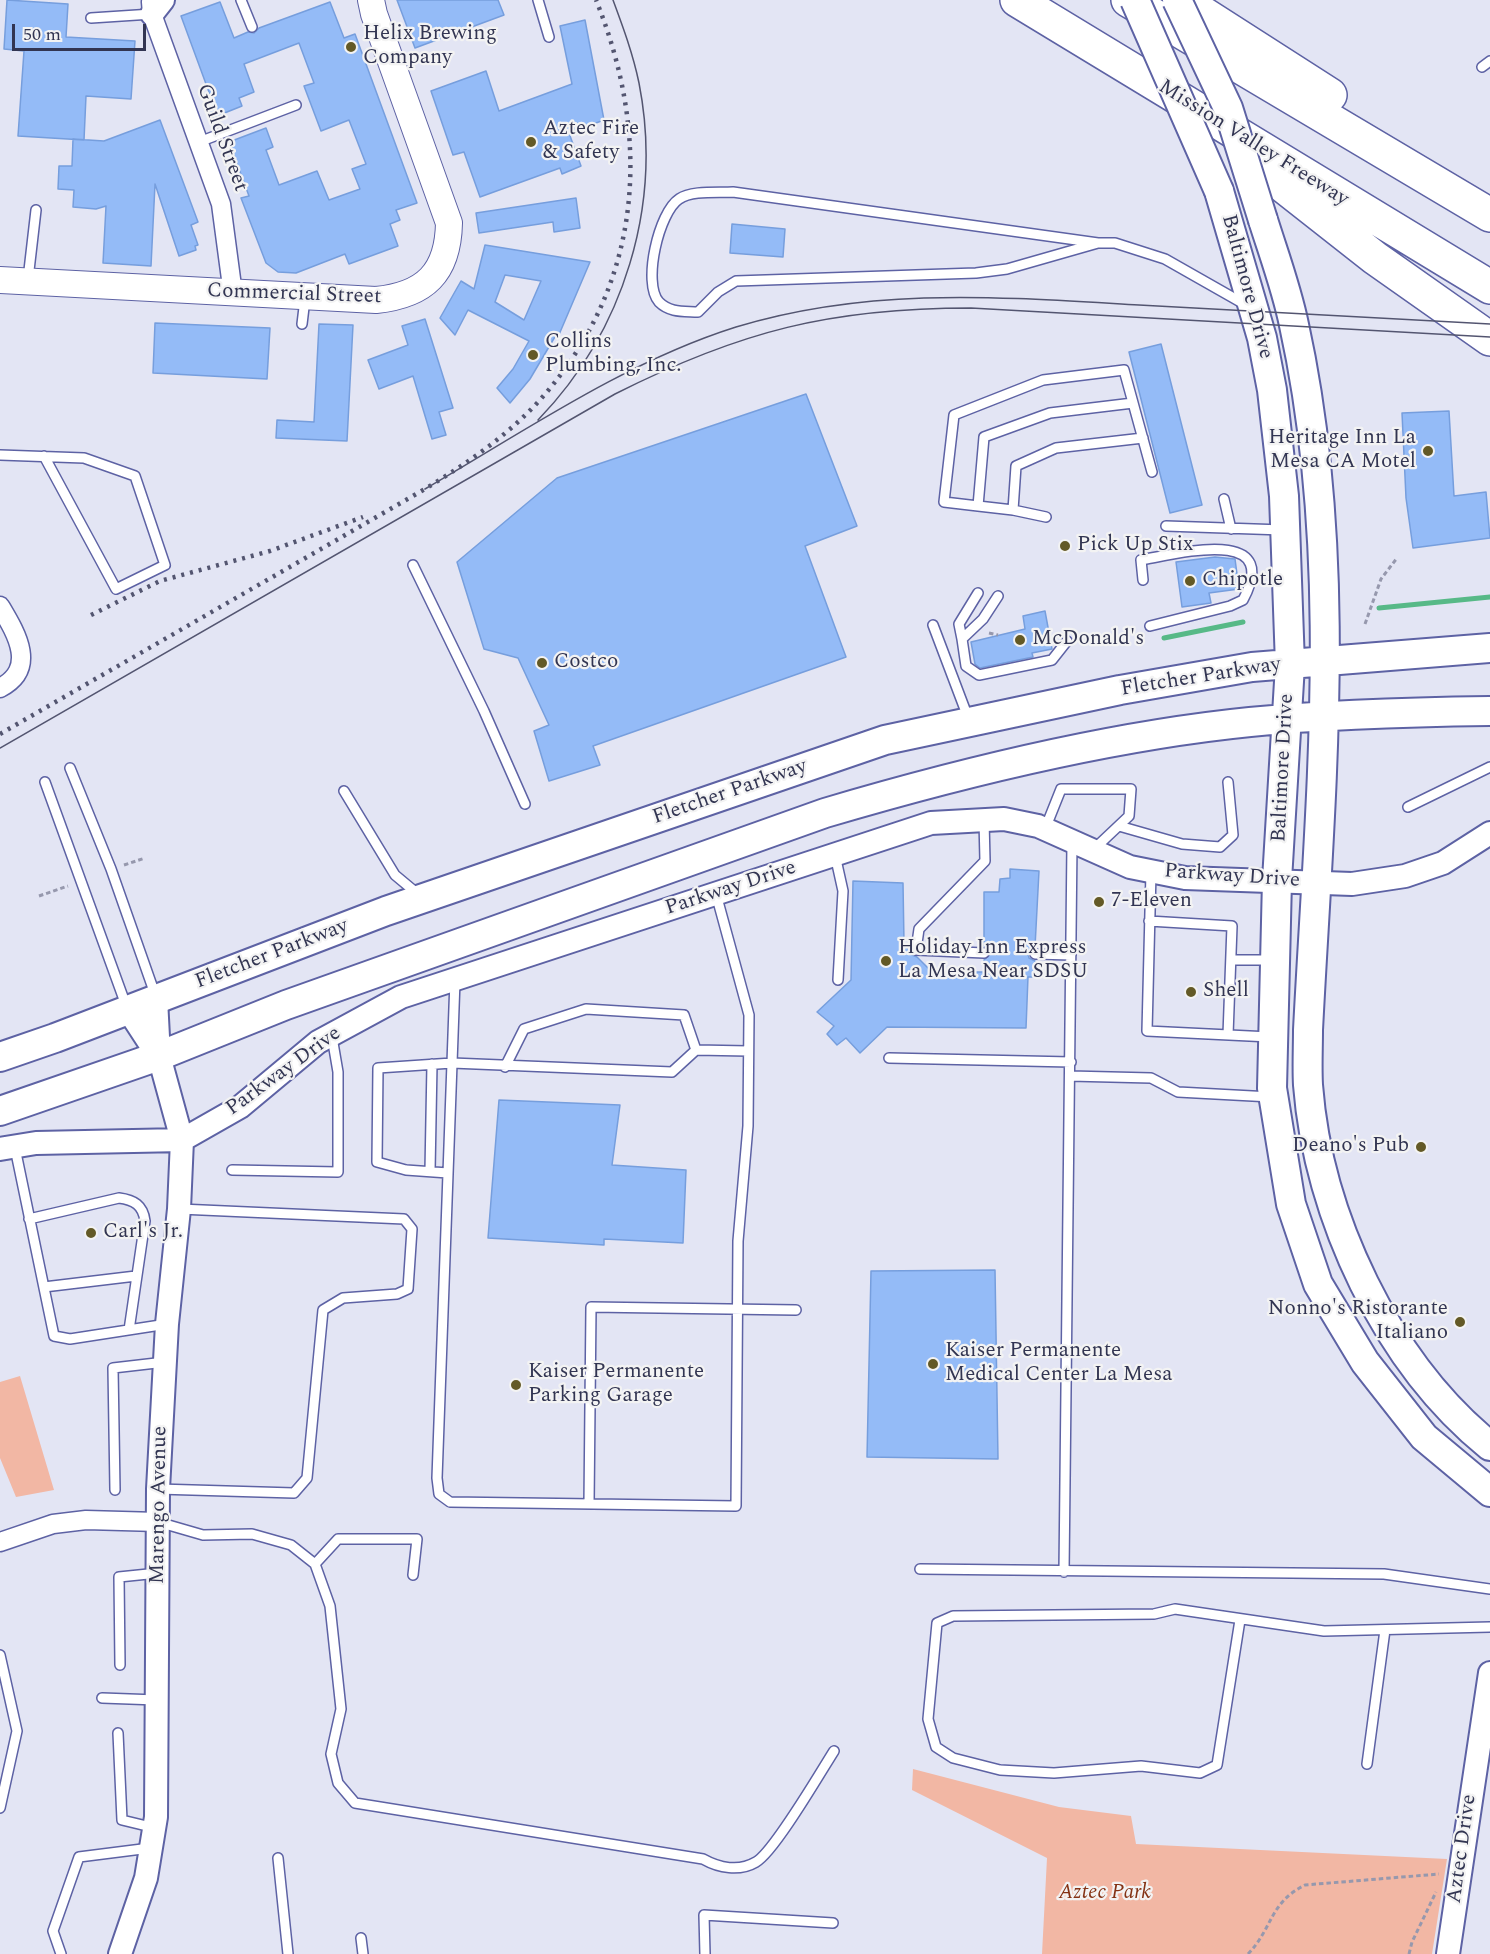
<!DOCTYPE html>
<html>
<head>
<meta charset="utf-8">
<style>
	body { margin:0 }
	#map { position:relative; width:1490px; height:1954px; overflow:hidden; background:#e3e5f4; font-family:Spectral,serif }
	canvas { display:block }
	.scale { position:absolute; left:12px; top:24px; width:134px; height:27px; box-sizing:border-box; border:3px solid #323552; border-top:0; padding-left:8px; font-size:18px; line-height:21px; white-space:nowrap; color:#323552; -webkit-text-stroke:4px #f3f3f3; paint-order:stroke }
</style>
</head>
<body>
<div id="map">
<canvas width="1490" height="1954"></canvas>
<div class="scale">50 m</div>
</div>
<script>
const context = document.querySelector('canvas').getContext('2d');
context.lineJoin = 'round';
function fill(path, color) {
  context.fillStyle = color;
  context.fill(path, 'evenodd');
}
function trace(path, color, width, dash) {
  context.strokeStyle = color;
  context.lineWidth = width;
  context.lineCap = dash ? 'butt' : 'round';
  context.setLineDash(dash || []);
  context.stroke(path);
}
function write(font, color, halo, rows, align = 'center') {
  context.font = font + ' Spectral,serif';
  context.lineWidth = 4.5;
  context.setLineDash([]);
  context.textBaseline = 'middle';
  context.strokeStyle = halo;
  context.fillStyle = color;
  for (const [text, x, y, turn = 0] of rows) {
    context.save();
    context.translate(x, y);
    context.rotate((+turn || 0) * Math.PI / 180);
    context.textAlign = isNaN(turn) ? turn : align;
    if (halo) context.strokeText(text, 0, 0);
    context.fillText(text, 0, 0);
    context.restore();
  }
}
fill(new Path2D(`
	M20 1376 54 1490 16 1497 0 1458V1382Z
	M913 1769 1059 1807 1131 1816 1136 1844 1447 1859 1432 1954H1042L1047 1858 912 1790Z`), '#f2b7a4');
trace(new Path2D(`
	M1379 608 1490 597
	M1164 638 1243 622`), '#57b987', 5);
const building = new Path2D(`
	M7 0 68 4 66 37 135 41 131 99 86 96 84 140 18 136 24 51 4 49Z
	M397 0H498L504 15 415 48Z
	M220 2 234 38 248 32 254 33 259 28 330 2 344 38 355 34 417 203 396 210 400 220 390 224 398 246 349 264 345 254 296 273 278 272 266 263 241 198 249 196 229 142 266 128 273 147 266 150 279 185 317 171 329 200 360 189 352 169 366 164 349 120 321 131 304 86 314 83 299 43 244 64 254 92 239 98 242 106 212 118 207 105 213 103 181 16Z
	M585 20 604 120 569 133 581 166 562 174 560 168 480 197 464 152 453 155 431 91 486 71 499 111 572 84 560 26Z
	M160 120 198 222 191 225 198 245 195 246 196 250 179 256 155 184 151 266 103 263 106 206 96 209 73 207 74 190 58 189 59 166H72L73 139 104 141Z
	M576 198 580 228 554 232 553 222 479 233 476 213Z
	M732 224 785 229 783 257 730 253Z
	M485 245 590 262 558 337 556 335 530 379 510 403 497 388 513 369 529 341 468 310 455 335 440 318 461 281 474 289ZM505 275 541 281 524 320 495 302Z
	M425 319 453 408 439 412 446 435 432 439 413 376 379 389 368 360 408 345 402 326Z
	M155 323 270 328 267 379 153 373Z
	M319 324 353 325 347 441 276 438 277 420 314 422Z
	M1161 344 1202 505 1170 513 1129 352Z
	M806 394 857 526 805 546 846 657 593 746 600 765 549 781 534 731 549 725 518 658 484 649 457 562 557 478Z
	M1449 411 1454 496 1486 492 1490 538 1413 548 1406 498 1402 413Z
	M1215 557 1235 559 1239 589 1209 593 1211 603 1182 607 1176 562Z
	M1045 611 1052 649 1032 653 1033 657 980 668 975 664 971 642 1025 629 1023 616Z
	M1010 869 1039 871 1035 947 1028 953 1029 958 1035 961V977H1028L1026 1028 887 1027 860 1053 846 1038 837 1045 827 1034 834 1026 817 1012 851 980 853 881 903 883 904 943 912 955 917 957 932 972H984V960L991 953 984 946V892H999L1000 879 1010 878Z
	M499 1100 620 1105 612 1165 686 1170 683 1243 604 1239V1245L488 1238Z
	M995 1270 998 1459 867 1457 871 1271Z`);
fill(building, '#94bbf7');
trace(building, '#769edd', 1.5);
const service = new Path2D(`
	M241 0 252 27
	M538 0 549 37
	M91 18 152 14
	M1482 67 1490 61
	M199 142 296 105
	M1098 243 733 192C718 193 692 190 679 199 659 212 642 283 659 302 670 313 684 311 698 312L718 292 736 281 976 273 1007 269 1098 243H1115L1165 259 1246 305
	M28 279 36 210
	M302 324 305 299
	M0 455 84 458 135 476 165 565 116 589 44 456
	M1224 499 1231 529
	M978 506 944 502 954 415 1043 380 1124 370 1152 472
	M1013 510 978 506 984 437 1050 413 1133 403
	M1046 517 1013 510 1016 466 1056 448 1143 438
	M1166 526 1283 530
	M413 565 484 711 525 804
	M1143 580 1141 560C1176 554 1283 525 1243 600L1230 606 1150 626
	M998 596 983 619 962 639 966 666 979 675 1052 660 1067 641
	M933 625 969 720
	M962 639 959 624 978 593
	M70 768 111 869 156 997
	M45 782 127 1008
	M344 791 395 875 419 895
	M1408 807 1490 767
	M984 820 985 861 919 929 916 950 984 953
	M1119 826 1182 844 1220 847 1233 835 1228 782
	M1045 829 1061 789H1131L1129 816 1093 850
	M835 855 843 891 838 980
	M1151 872 1147 1031 1270 1037
	M1149 921 1232 926 1228 1035
	M1035 954 1071 955
	M1231 960H1273
	M455 980 437 1478 439 1494 450 1502 736 1506 738 1241 748 1126 749 1015 716 894
	M889 1058 1071 1062
	M505 1067 524 1029 586 1009 684 1015 696 1050
	M1070 1076 1151 1078 1178 1092 1271 1097
	M15 1148 54 1336 70 1339 167 1324
	M232 1170 338 1172V1072L332 1037
	M430 1171 432 1064
	M448 1173 406 1170 377 1162 378 1068 452 1063 672 1072 696 1050 748 1051
	M29 1219 119 1198C134 1200 143 1205 145 1221L129 1330
	M44 1287 136 1276
	M158 1489 294 1493 307 1478 323 1310 343 1298 397 1294 408 1289 412 1229 404 1219 180 1209
	M115 1490 113 1368 165 1362
	M589 1504 591 1307 796 1310
	M158 1522 203 1535 252 1534 291 1545 315 1564 330 1606 341 1709 331 1754 338 1783 355 1803 703 1859C719 1868 739 1872 756 1862 774 1852 820 1773 834 1751
	M315 1564 338 1539H417L413 1575
	M920 1569 1384 1574 1490 1589
	M1064 1572 1072 843
	M1240 1620 1217 1765 1200 1773 1141 1766 1054 1773 1000 1770 953 1758 936 1747 928 1719 937 1623 953 1616 1154 1614 1175 1609 1324 1631 1490 1627
	M0 1655 17 1731 0 1808
	M120 1665 119 1577 158 1573
	M102 1698 157 1700
	M118 1733 122 1820 155 1828
	M1367 1764 1385 1630
	M278 1858 288 1954
	M361 1938 363 1954
	M61 1954 53 1931 79 1857 150 1848
	M705 1954 704 1915 833 1923`);
const minor = new Path2D(`
	M151 2 152 14 221 204 233 294
	M0 606C16 633 38 668 0 688
	M0 1542 53 1524 86 1520 158 1522`);
const tertiary = new Path2D(`
	M152 14 163 0
	M128 1010 158 1056
	M0 1149 36 1143 182 1140 240 1107 318 1042 401 997 931 823 1004 819 1038 826 1130 867 1185 878 1352 884 1405 876 1443 863 1490 833
	M120 1954 146 1878 156 1817 158 1489 167 1324 179 1209 182 1140 159 1056 156 999
	M1448 1954 1490 1673`);
const secondary = new Path2D(`
	M0 280 376 300C425 295 448 273 449 223L374 14 371 0`);
const primary = new Path2D(`
	M1219 191 1262 338 1272 390 1284 496 1290 665 1277 880 1272 1088 1291 1204 1318 1284 1365 1362 1424 1437 1490 1492
	M1263 220C1274 255 1287 290 1294 325 1345 557 1320 796 1308 1030 1308 1048 1307 1067 1308 1085 1318 1216 1387 1363 1490 1446
	M0 1057 55 1038 386 911 885 740 1120 690 1252 667 1490 648
	M0 1111 159 1056 286 1005 825 813C960 773 1110 736 1250 722 1329 714 1410 712 1490 711`);
const motorway = new Path2D(`
	M1017 0 1490 287
	M1128 0 1490 215
	M1182 0 1330 95
	M1272 177 1375 258 1490 339`);
trace(service, '#5d62a4', 12);
trace(minor, '#5d62a4', 21);
trace(tertiary, '#5d62a4', 26);
trace(secondary, '#5d62a4', 28);
trace(primary, '#5d62a4', 32);
trace(motorway, '#5d62a4', 36);
trace(new Path2D(`
	M1365 624 1381 579 1397 558
	M989 633 998 635
	M124 865 145 858
	M39 896 68 886
	M1248 1954C1273 1928 1269 1903 1305 1885L1439 1874
	M1409 1954 1412 1942 1436 1892`), '#9698ad', 3, [4.5, 3]);
trace(service, '#fff', 9);
trace(minor, '#fff', 18);
trace(tertiary, '#fff', 22);
trace(secondary, '#fff', 26);
trace(primary, '#fff', 28);
trace(motorway, '#fff', 33);
trace(new Path2D(`
	M538 420C624 331 663 205 639 83 633 54 623 27 613 0
	M425 489C525 431 625 362 736 327 871 286 1001 297 1139 305 1256 311 1373 318 1490 324
	M0 748 615 394C740 331 831 308 971 308L1490 337`), '#535570', 1.5);
trace(new Path2D(`
	M91 615 160 581 270 551 363 517
	M0 734 425 489C469 462 512 433 546 393 644 278 651 136 596 0`), '#535570', 4.5, [3, 6]);
const primaryBridge = new Path2D(`
	M1135 0 1219 191
	M1177 0 1228 108 1263 220`);
trace(primaryBridge, '#5d62a4', 32, []);
trace(primaryBridge, '#fff', 28);
for (const [x, y, r, color] of [
	[351,47,6,"#635926"],
	[531,142,6,"#635926"],
	[533,355,6,"#635926"],
	[1428,451,6,"#635926"],
	[1065,546,6,"#635926"],
	[1190,581,6,"#635926"],
	[1020,640,6,"#635926"],
	[542,663,6,"#635926"],
	[1099,902,6,"#635926"],
	[886,961,6,"#635926"],
	[1191,992,6,"#635926"],
	[1421,1147,6,"#635926"],
	[91,1233,6,"#635926"],
	[1460,1322,6,"#635926"],
	[933,1364,6,"#635926"],
	[516,1385,6,"#635926"]
]) {
  const dot = new Path2D();
  dot.arc(x, y, r, 0, 2 * Math.PI);
  context.fillStyle = color;
  context.fill(dot);
  trace(dot, '#f3f3f3', 2);
}
write('21px', '#323552', '#f3f3f3', [
	["Helix Brewing",363,35],
	["Company",363,59],
	["Aztec Fire",543,130],
	["& Safety",543,154],
	["Collins",545,343],
	["Plumbing, Inc.",545,367],
	["Heritage Inn La",1416,439,"right"],
	["Mesa CA Motel",1416,463,"right"],
	["Pick Up Stix",1077,546],
	["Chipotle",1202,581],
	["McDonald's",1032,640],
	["Costco",554,663],
	["7-Eleven",1111,902],
	["Holiday Inn Express",898,949],
	["La Mesa Near SDSU",898,973],
	["Shell",1203,992],
	["Deano's Pub",1409,1147,"right"],
	["Carl's Jr.",103,1233],
	["Nonno's Ristorante",1448,1310,"right"],
	["Italiano",1448,1334,"right"],
	["Kaiser Permanente",945,1352],
	["Medical Center La Mesa",945,1376],
	["Kaiser Permanente",528,1373],
	["Parking Garage",528,1397]
], 'left');
write('21px', '#323552', '#f3f3f3', [
	["Guild Street",221,138,70],
	["Mission Valley Freeway",1253,144,32],
	["Baltimore Drive",1246,287,75],
	["Commercial Street",294,295,2],
	["Fletcher Parkway",1201,678,-9],
	["Baltimore Drive",1284,768,-87],
	["Fletcher Parkway",730,793,-19],
	["Parkway Drive",1232,877,4],
	["Parkway Drive",731,889,-18],
	["Fletcher Parkway",272,955,-21],
	["Parkway Drive",284,1072,-36],
	["Marengo Avenue",160,1505,-89],
	["Aztec Drive",1463,1849,-82]
]);
write('italic 21px', '#843214', '#f3f3f3', [
	["Aztec Park",1105,1894]
]);
</script>
</body>
</html>
